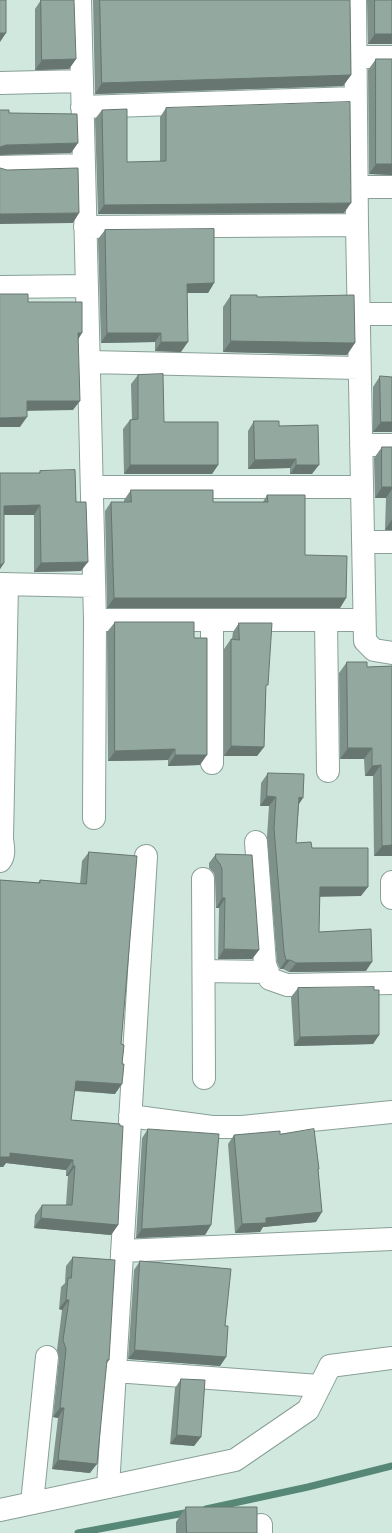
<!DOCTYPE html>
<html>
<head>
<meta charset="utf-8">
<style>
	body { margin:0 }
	canvas { display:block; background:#d1e8df }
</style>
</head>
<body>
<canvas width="392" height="1533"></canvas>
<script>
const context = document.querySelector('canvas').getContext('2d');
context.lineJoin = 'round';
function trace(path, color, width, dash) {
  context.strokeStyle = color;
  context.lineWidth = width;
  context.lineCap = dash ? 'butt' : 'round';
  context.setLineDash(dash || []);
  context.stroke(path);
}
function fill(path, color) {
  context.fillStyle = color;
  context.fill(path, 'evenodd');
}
trace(new Path2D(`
	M206 1509 308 1487 392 1466
	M78 1533 190 1512`), '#578877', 7);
const minor = new Path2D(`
	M80 0 95 620 94 818
	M355 0 357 225 365 641 374 650 392 653
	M355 57H392
	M0 83 82 81
	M82 107 355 98
	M0 167 84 165
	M356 187H392
	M85 227 357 225
	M0 287 87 286
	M358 314H392
	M89 362 359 368
	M361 445H392
	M92 487H362
	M363 542H392
	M0 584 94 586
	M95 620H364
	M212 620V763
	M326 620 328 771
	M256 842 265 964 270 979 287 985 392 983
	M0 861C5 855 3 847 2 839L7 584
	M203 879 204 1078
	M392 882V898
	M204 971 268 972
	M130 1116 212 1127H242L392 1112
	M122 1251 392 1239
	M115 1371 319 1386
	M108 1487 146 856
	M32 1503 47 1357
	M261 1525V1533`);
const tertiary = new Path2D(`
	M0 1510 235 1460 308 1410 330 1366 392 1358`);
trace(minor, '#899f97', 24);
trace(tertiary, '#899f97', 24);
trace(minor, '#fff', 22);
trace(tertiary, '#fff', 22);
fill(new Path2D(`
	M41 0 76 59 69 69 35 70V9Z
	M93 0H350L351 75 343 86 95 94Z
	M367 0H392V44H368Z
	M376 59H392V175L369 174 368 70Z
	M166 108 344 213 98 214 95 119 102 110 127 162H160V117Z
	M105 230 214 283 208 293H187L181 352 155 351V342L101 343 98 239Z
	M231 295 257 297 347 355 223 352V307Z
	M138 375 164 422 218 465 212 474H124L123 429 130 420 132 419 131 384Z
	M380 376 392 432H373V387Z
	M254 421 279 426 312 474H290V468L248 469V431Z
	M382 447H392V530H385L386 498H375L374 458Z
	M40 471 76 502 81 571 34 572V515H4V563L0 569V473H39Z
	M131 490 213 502H263L267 495 305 555 346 598 340 608H107L105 511 111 502H124V500Z
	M115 622 194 638 200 765 168 766V760L108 761 107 632Z
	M239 623 266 689 264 747 257 756H224V649L231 639H232L233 632Z
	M347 662 367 667 392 666V856H374L373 776H365L364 759H340L339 673Z
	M268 773 299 804 296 843 312 848 361 896H320L319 932 366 971 289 972 283 969H280L277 962 267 837 269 806H260L261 783Z
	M89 852 115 1094 74 1091 71 1120 118 1225 111 1235 34 1228 35 1215 42 1205H66L68 1176H66V1170L6 1163 3 1167H0V880L38 883 40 880 80 884 82 861Z
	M216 854 259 950 252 959H218L219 908H216L215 879 214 873 209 868V863Z
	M298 988 379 1035 373 1044 294 1046 291 997Z
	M148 1129 211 1225 205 1235 136 1238 142 1138Z
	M280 1134 319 1169 318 1170 316 1222 263 1227 260 1232 235 1233 228 1144 234 1135Z
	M73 1257 109 1360 107 1363 90 1473 52 1469 58 1418 53 1417 59 1358 57 1350 62 1310 59 1309 61 1287 65 1283 66 1266Z
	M140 1261 226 1357 220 1366 128 1359 134 1270Z
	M181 1379 201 1437 194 1446 170 1444 175 1388Z
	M186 1507 257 1533H176V1522Z`), '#7e918a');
fill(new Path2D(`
	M0 33H6L0 42Z
	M375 34H392V44H368Z
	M76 59 69 69 35 70 42 60Z
	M351 75 343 86 95 94 102 83Z
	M78 143 71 153 0 155V147L6 145Z
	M376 164H392V175L369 174Z
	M351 203 344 213 98 214 104 205Z
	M79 213 73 223 0 224V214Z
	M214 283 208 293H180L187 284Z
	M78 333H82L76 343Z
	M107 333H161L155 342 101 343Z
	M231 341 355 343 347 355 223 352Z
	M161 342H188L181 352 155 351Z
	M27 401H80L73 410 20 411Z
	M27 417 20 427H0V418Z
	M381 422H392V432H373Z
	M296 459 290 468 248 469 255 460Z
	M130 465H218L212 474H124Z
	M296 465H319L312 474H290Z
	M382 487H392V489L386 498H375Z
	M40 505 34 515H0L4 506Z
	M392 519V530H385Z
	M88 562 81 571 34 572 41 563Z
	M4 563 0 569V565Z
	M114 598H346L340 608H107Z
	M231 746 264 747 257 756H224Z
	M348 748H372L364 759H340Z
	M175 749 168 760 108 761 115 751Z
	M175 755H207L200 765 168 766Z
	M381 765 373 776H365L372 766Z
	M267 796 276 797 269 806H260Z
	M299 797 303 798 297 807Z
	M392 845V856H374L382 846Z
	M320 887H368L361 896 313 897Z
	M222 898H225L219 908H216Z
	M224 949 259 950 252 959H218Z
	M286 960H290L283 969H280Z
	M372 962 366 971 289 972 296 963Z
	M379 1035 373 1044 294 1046 300 1037Z
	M76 1081 122 1084 115 1094 69 1090Z
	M10 1153 73 1160 66 1170 6 1163 3 1167H0V1157Z
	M73 1166H75L68 1176H66Z
	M322 1212 316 1222 263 1227 260 1232 235 1233 242 1224 266 1218Z
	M41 1218 118 1225 111 1235 34 1228Z
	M211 1225 205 1235 136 1238 142 1229Z
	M66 1300H69L62 1310 59 1309Z
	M135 1350 226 1357 220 1366 128 1359Z
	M60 1408H64L58 1418 53 1417Z
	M177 1435 201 1437 194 1446 170 1444Z
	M58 1460 97 1464 90 1473 52 1469Z`), '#677670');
const building = new Path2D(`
	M0 0H6V33H0Z
	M41 0H74L76 59 42 60Z
	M100 0H350L351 75 102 83Z
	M375 0H392V34H375Z
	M376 59H392V164H376Z
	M350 102 351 203 104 205 102 110 127 109V162L166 161V108Z
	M0 110H9V113L77 114 78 143 6 145 0 147Z
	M0 168 7 170 78 168 79 213 0 214Z
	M214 229V283L187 284 188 342H161V333H107L105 230Z
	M0 294H28V302H82V333H78L80 401H27V417L0 418Z
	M231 295H257V297L354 295 355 343 231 341Z
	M163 374 164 422H218V465H130V420L138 419V375Z
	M380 376 392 377V422H381Z
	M254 421H279V426L318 425 319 465H296V459L255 460Z
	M382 447H392V487H382Z
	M75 470 76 502H86L88 562 41 563 40 505 4 506V563L0 565V473H40V471Z
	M131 490H213V502H268L267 495H305V555L347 556 346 598H114L111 502H131Z
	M115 622H194V638H207V755H175V749L115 751Z
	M239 623H272L268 685H266L264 747 231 746V639L239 640Z
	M347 662H367V667L392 666V845L382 846 381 765 372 766V748H348Z
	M268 773 304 774 303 798 299 797 296 843 311 842 312 848H368V887H320L319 932 371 929 372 962 296 963 290 960H286L284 952 274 828 276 797 267 796Z
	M89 852 137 856 121 1044 124 1045 122 1064H124L122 1084 76 1081 71 1120 120 1124V1126H123L118 1225 41 1218 42 1205H72L75 1166H73V1160L10 1153V1157H0V880L40 883V880L86 884Z
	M216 854 252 855 259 950 224 949 225 898H222V869L220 864 216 859Z
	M374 987V990H379V1035L300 1037 298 988Z
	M148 1129 219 1134 211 1225 142 1229Z
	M314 1129 319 1169H318L322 1212 266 1218V1223L242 1224 234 1135 280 1131V1134Z
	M73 1257 115 1260 109 1360H107L97 1464 58 1460 64 1408H60L66 1349 63 1340 69 1300H66L68 1278H71Z
	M140 1261 231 1269 225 1326H228L226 1357 135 1350Z
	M181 1379 205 1380 201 1437 177 1435Z
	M186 1507H257V1533H187Z`);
fill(building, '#93a9a0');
trace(building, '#677670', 1);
</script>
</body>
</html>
